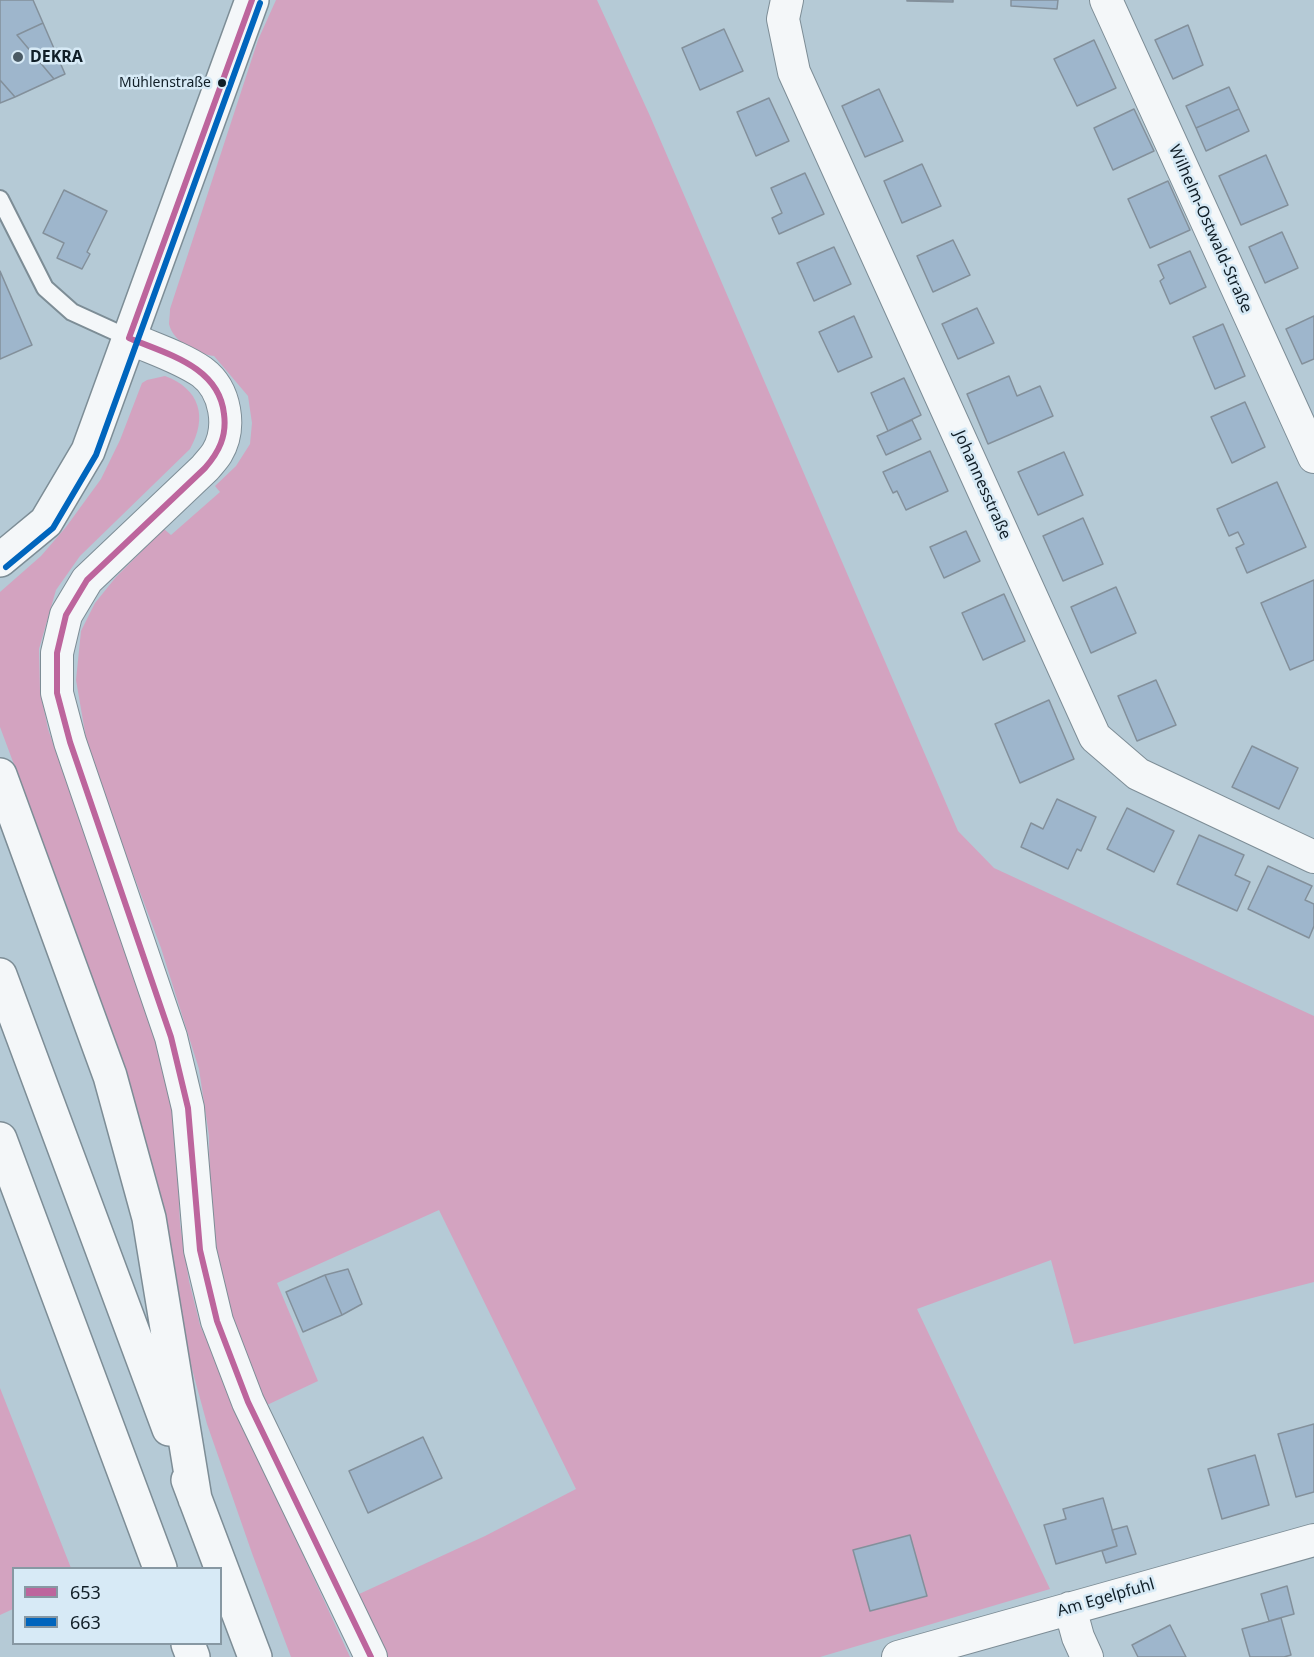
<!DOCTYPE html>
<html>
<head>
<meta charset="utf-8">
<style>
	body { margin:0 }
	#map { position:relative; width:1314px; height:1657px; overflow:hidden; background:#b5cad6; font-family:"Noto Sans",sans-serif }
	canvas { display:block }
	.legend { position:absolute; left:12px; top:1567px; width:210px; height:78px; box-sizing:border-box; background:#d7eaf6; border:2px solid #8798a3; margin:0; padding:8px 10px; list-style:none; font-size:18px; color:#101e27 }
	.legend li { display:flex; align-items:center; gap:12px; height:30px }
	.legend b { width:30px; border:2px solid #8798a3 }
</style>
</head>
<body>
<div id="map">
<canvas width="1314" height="1657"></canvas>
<ul class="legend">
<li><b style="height:8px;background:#bd659d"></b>653</li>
<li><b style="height:8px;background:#0065bd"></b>663</li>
</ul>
</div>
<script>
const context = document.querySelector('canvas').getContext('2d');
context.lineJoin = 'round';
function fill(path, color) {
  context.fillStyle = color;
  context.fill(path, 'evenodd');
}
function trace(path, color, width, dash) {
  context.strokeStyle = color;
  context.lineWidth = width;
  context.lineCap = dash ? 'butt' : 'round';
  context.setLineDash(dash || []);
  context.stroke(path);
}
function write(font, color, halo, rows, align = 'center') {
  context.font = font + ' "Noto Sans",sans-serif';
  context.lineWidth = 5;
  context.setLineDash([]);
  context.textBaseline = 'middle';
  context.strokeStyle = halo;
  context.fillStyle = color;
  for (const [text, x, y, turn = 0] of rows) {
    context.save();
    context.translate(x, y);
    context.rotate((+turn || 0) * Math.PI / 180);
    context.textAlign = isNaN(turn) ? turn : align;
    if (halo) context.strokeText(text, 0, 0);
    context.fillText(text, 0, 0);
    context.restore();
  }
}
fill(new Path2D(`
	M276 0H597L650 116 958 831 994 868 1314 1016V1282L1074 1344 1051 1260 917 1309 1050 1589 820 1657H386L357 1595 485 1536 576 1489 439 1210 277 1283 318 1381 267 1405 243 1348 226 1298 217 1250 210 1198 209 1136 199 1069 161 948 108 807 86 738 76 680 81 631 95 603 116 577 164 529 171 535 220 492 215 486 236 466 250 444 252 423 248 396 214 356C197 354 173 342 169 324 169 320 170 314 170 309L258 40Z
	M165 376C200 389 208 417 190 449L80 556 56 590 39 649 40 690 48 729 155 1029 171 1104 177 1152 180 1224 189 1281 200 1325 241 1420 350 1657H291L253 1556 207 1424 186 1347 151 1165 139 1117 72 920 0 727V592L41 556 66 527 101 479 120 440 142 383 147 380Z
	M0 1388 71 1568H14L13 1609 0 1615Z`), '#d3a3c0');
const building = new Path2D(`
	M0 0H33L43 23 17 35 54 79 15 97 0 80Z
	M907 0H953V2L907 1Z
	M1011 0H1058L1057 9 1011 6Z
	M43 23 65 74 54 79 17 35Z
	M1188 25 1203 65 1173 79 1155 40Z
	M724 29 743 71 700 90 682 48Z
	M1094 40 1116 88 1077 106 1054 59Z
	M0 80 15 97 0 103Z
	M1229 87 1239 109 1196 128 1186 106Z
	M879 89 903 141 865 157 842 106Z
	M769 98 789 141 756 156 737 112Z
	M1134 109 1154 151 1113 170 1094 128Z
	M1239 109 1249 131 1206 151 1196 128Z
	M1266 155 1288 205 1241 225 1219 176Z
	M922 164 941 206 902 223 884 181Z
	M805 173 824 214 779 234 772 218 782 213 771 188Z
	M1168 181 1190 230 1150 248 1128 199Z
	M64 190 107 211 87 252 90 254 82 269 57 258 64 243 43 233Z
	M1282 232 1298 268 1265 283 1249 247Z
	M953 240 970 275 933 292 917 256Z
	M834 247 851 284 814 301 797 263Z
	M1190 251 1206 287 1170 304 1160 281 1164 278 1158 265Z
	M0 271 32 345 0 359Z
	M977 308 994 343 958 359 942 324Z
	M854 316 872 357 838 372 819 332Z
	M1314 316V359L1302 364 1286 329Z
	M1223 324 1245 376 1215 389 1193 337Z
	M1009 376 1017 396 1040 386 1053 416 988 444 967 394Z
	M904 378 921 415 888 431 871 393Z
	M1245 402 1265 447 1232 463 1211 417Z
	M912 420 921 439 886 455 877 436Z
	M930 451 948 491 906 510 897 491 893 493 883 472Z
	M1064 452 1083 495 1038 515 1018 472Z
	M1277 482 1306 547 1247 573 1236 548 1244 544 1238 532 1229 536 1217 509Z
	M1083 518 1103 564 1063 581 1043 536Z
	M966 531 980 561 944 578 930 547Z
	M1314 580V660L1290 670 1261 603Z
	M1116 587 1136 633 1091 653 1071 607Z
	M1004 594 1025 641 983 660 962 613Z
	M1156 680 1176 725 1137 741 1118 696Z
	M1049 700 1074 759 1020 783 995 724Z
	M1252 746 1298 768 1279 809 1232 787Z
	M1057 799 1096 817 1081 851 1077 849 1068 869 1021 847 1031 823 1043 829Z
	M1127 808 1174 831 1154 872 1107 849Z
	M1199 835 1244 855 1235 875 1250 882 1237 911 1177 884Z
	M1268 866 1312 886 1305 900 1314 904V926L1309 938 1248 909Z
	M348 1269 362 1304 342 1315 325 1275Z
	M325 1275 342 1315 303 1332 286 1292Z
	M1314 1424V1492L1296 1497 1278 1434Z
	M423 1437 442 1478 368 1513 349 1471Z
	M1255 1455 1269 1505 1222 1519 1208 1469Z
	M1103 1498 1117 1546 1056 1564 1044 1525 1066 1519 1063 1509Z
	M1127 1526 1136 1554 1106 1563 1102 1551 1117 1546 1112 1530Z
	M910 1535 927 1596 870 1611 853 1550Z
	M1287 1586 1294 1614 1269 1621 1261 1594Z
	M1281 1618 1291 1655 1284 1657H1250L1242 1629Z
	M1170 1625 1186 1657H1138L1132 1645Z`);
fill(building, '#9eb6cc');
trace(building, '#83909b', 1.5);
const service = new Path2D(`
	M0 199 45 288 72 312 129 338`);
const minor = new Path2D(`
	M787 0 783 19 794 72 1095 737 1138 774 1314 857
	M1106 0 1314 457
	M129 338C154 349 180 357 202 372 226 390 232 428 217 453 214 458 209 463 205 468L87 580 66 615 57 653V693L70 742 171 1037 188 1108 200 1250 217 1321 248 1402 371 1657
	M1070 1608 1078 1637 1087 1657
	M898 1657 1314 1540`);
const tertiary = new Path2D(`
	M0 560 46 522 88 451 252 0`);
const trunk = new Path2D(`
	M0 775 110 1076 149 1218 195 1499
	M0 975 169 1429
	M0 1139 160 1568
	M188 1480 255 1657
	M188 1644 193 1657`);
trace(service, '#7d8d96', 20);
trace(minor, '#7d8d96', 34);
trace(tertiary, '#7d8d96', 36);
trace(trunk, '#7d8d96', 36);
trace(service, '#f4f7f9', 16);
trace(minor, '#f4f7f9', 32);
trace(tertiary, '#f4f7f9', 33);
trace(trunk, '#f4f7f9', 33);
trace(new Path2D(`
	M129 338C166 354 219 366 224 414 227 436 219 452 205 468L87 580 66 615 57 653V693L70 742 171 1037 188 1108 200 1250 217 1321 248 1402 371 1657
	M129 338 252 0`), '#bd659d', 6);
trace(new Path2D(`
	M6 567 53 528 96 455 260 3`), '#0065bd', 6);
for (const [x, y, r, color] of [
	[18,57,6,"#4a5a64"],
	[222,83,5,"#101e27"]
]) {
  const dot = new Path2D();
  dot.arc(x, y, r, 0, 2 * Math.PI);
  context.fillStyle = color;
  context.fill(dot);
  trace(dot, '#d7eaf6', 2);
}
write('14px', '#101e27', '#d7eaf6', [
	["Mühlenstraße",211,83]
], 'right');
write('bold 16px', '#101e27', '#d7eaf6', [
	["DEKRA",30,57]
], 'left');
write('16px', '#101e27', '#d7eaf6', [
	["Wilhelm-Ostwald-Straße",1210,229,66],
	["Johannesstraße",982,485,66],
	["Am Egelpfuhl",1106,1598,-16]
]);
</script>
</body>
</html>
